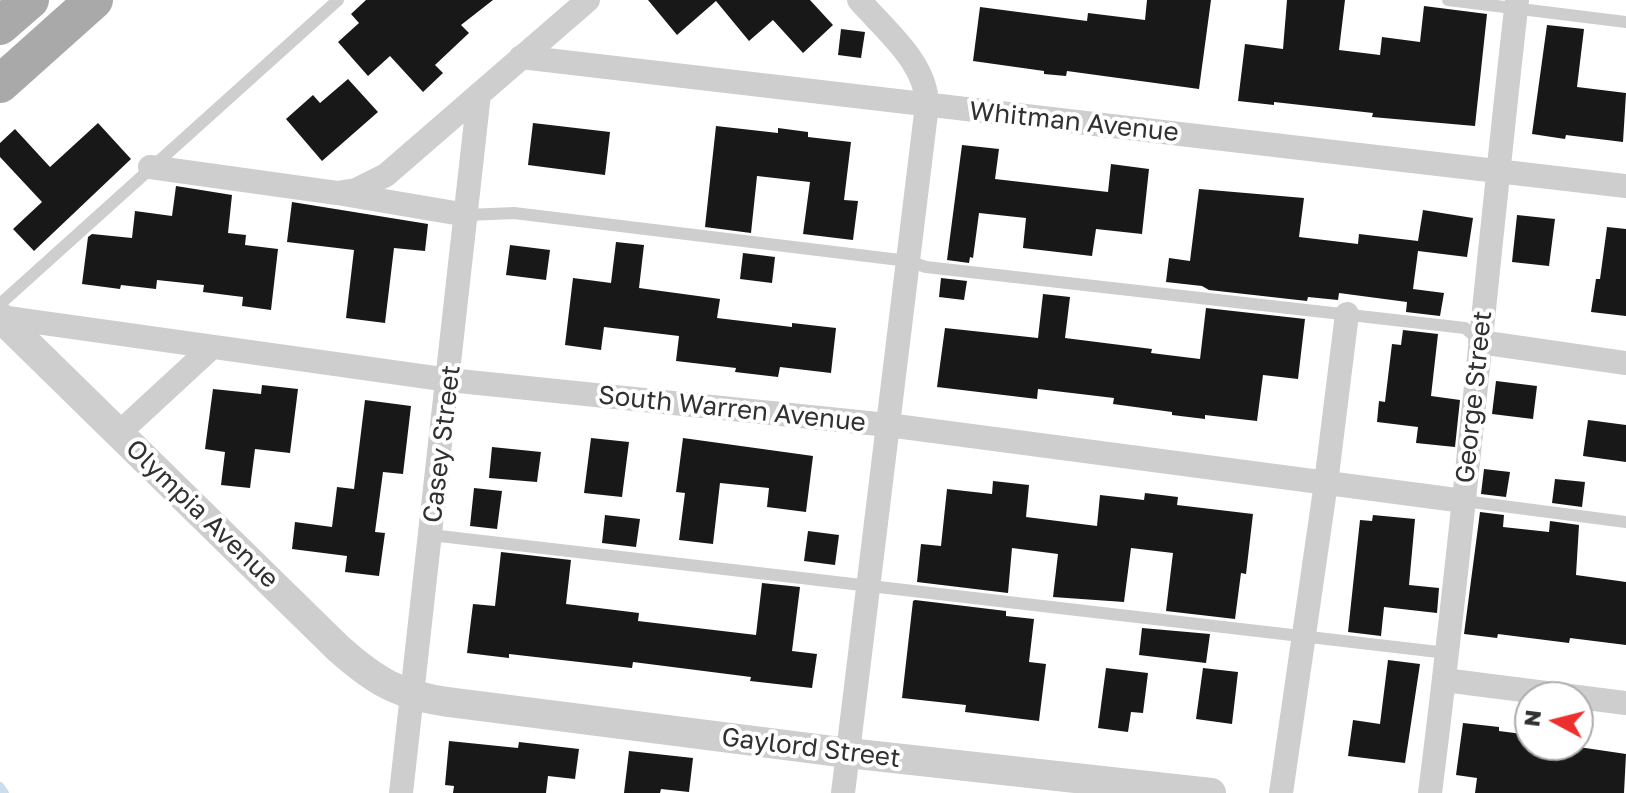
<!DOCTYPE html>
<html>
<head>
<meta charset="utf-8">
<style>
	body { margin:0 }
	#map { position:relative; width:1626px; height:793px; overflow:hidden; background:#fff; font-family:"Golos Text",sans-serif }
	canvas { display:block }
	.north { position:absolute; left:1514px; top:681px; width:80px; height:80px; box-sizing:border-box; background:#fff; border:2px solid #adadad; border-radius:50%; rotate:277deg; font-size:22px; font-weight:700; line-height:32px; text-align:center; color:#313131 }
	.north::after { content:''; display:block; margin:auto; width:28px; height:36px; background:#ed302e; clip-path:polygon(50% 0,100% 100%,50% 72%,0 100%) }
</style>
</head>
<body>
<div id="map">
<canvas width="1626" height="793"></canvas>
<div class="north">N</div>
</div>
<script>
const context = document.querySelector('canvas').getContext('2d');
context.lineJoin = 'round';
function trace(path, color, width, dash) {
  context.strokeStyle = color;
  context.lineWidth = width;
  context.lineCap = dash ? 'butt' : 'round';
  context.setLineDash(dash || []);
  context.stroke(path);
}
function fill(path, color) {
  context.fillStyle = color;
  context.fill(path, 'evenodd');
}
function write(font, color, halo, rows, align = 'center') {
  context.font = font + ' "Golos Text",sans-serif';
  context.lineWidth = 8;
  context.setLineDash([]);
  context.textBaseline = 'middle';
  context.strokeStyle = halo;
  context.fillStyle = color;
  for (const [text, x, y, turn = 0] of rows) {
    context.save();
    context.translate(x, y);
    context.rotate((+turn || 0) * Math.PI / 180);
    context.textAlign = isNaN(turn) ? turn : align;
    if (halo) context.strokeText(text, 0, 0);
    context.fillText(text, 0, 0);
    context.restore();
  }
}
trace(new Path2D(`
	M0 786 5 793`), '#cbdeee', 8);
fill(new Path2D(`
	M366 0H493L461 25 469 33 435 65 443 73 423 92 390 56 368 76 338 42 359 23 351 14Z
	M648 0H810L833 25 803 53 773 20 749 41 716 1 677 35Z
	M1147 0H1211L1199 89 1067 71 1066 76 1044 74V71L973 61 980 7 1087 21 1088 13 1145 20Z
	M1287 0H1345L1339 50 1380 55 1382 37 1420 42 1424 6 1487 14 1475 126 1372 117 1373 113 1274 102V105L1238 101 1245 44 1283 49Z
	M1547 25 1584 29 1577 87 1626 93 1623 142 1566 135 1565 139 1532 134Z
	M841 29 865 32 861 58 838 55Z
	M348 79 378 112 322 161 286 119 313 95 320 103Z
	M98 123 131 159 34 251 13 229 42 202 0 157V143L15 129 50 167Z
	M533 123 610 132 605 175 528 165Z
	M716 126 778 133V128L808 132V137L851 142 844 200 858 201 853 240 803 234 810 182 757 176 751 233 705 227Z
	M962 145 999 149 995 179 1108 192 1111 164 1149 169 1142 234 1096 229 1092 256 1023 248 1026 218 979 213 973 258 970 257 969 263 947 260Z
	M176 186 232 195 228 233 246 235 245 245 278 249 271 310 242 306 243 297 203 292 204 285 157 280 156 289 121 285 120 289 82 284 88 237 92 234 132 238 135 211 172 216Z
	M1199 189 1304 198 1299 237 1358 244 1359 234 1418 241 1423 210 1473 218 1467 257 1418 251 1413 289 1444 293 1440 316 1406 312 1407 302 1339 293 1338 300 1308 297 1307 301 1209 290 1202 286 1166 282 1169 258 1190 261Z
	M292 202 428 224 425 251 394 248 385 323 346 318 354 250 287 242Z
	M1517 215 1555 219 1549 266 1512 262Z
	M1607 227 1626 229V316L1591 312 1596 279H1600Z
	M616 242 644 245 639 288 720 299 717 318 792 327V323L836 328 831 373 780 367 778 377 735 372 736 368 676 361 679 336 604 327 601 350 565 345 573 278 611 283Z
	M510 245 550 250 546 280 506 275Z
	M743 253 775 257 772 283 740 279Z
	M941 278 967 281 964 300 939 297Z
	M1043 294 1070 297 1065 338 1152 349 1151 353 1200 359 1206 308 1305 319 1298 379 1263 375 1257 421 1205 415V419L1172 415V412L1113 404 1114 398 1038 389 1037 399 937 387 945 328 1038 338Z
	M1403 330 1438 334 1431 396 1460 400 1455 447 1416 443 1418 427 1377 422 1379 401 1385 402 1392 344 1401 345Z
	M1496 381 1537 386 1533 419 1492 414Z
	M262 385 298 389 290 453 255 449 250 488 221 485 225 452 205 449 213 389 261 394Z
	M365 400 411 406 403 474 383 472 375 532 385 533 379 576 345 572 347 556 292 549 295 522 332 527 337 487 354 489Z
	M1588 420 1626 425V462L1583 456Z
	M591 438 629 442 622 497 584 493Z
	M683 438 813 456 806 512 767 507 769 488 720 483 713 544 679 540 685 493 676 492Z
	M492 447 541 452 537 482 489 478Z
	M1484 469 1510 472 1506 497 1481 494Z
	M1555 479 1585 482 1582 507 1552 503Z
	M993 481 1029 485 1026 517 1097 526 1100 495 1144 500 1145 493 1178 497 1177 505 1253 514 1246 574 1241 573 1235 619 1166 611 1173 553 1131 548 1124 602 1053 597 1058 554 1012 548 1008 593 917 582 921 544 941 546 947 489 992 494Z
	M474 488 502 491 497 529 470 526Z
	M1480 512 1504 515 1503 527 1549 532 1550 521 1579 525 1576 575 1626 582V645L1570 638 1569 643 1498 634 1497 638 1464 634Z
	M605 515 640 519 636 547 602 543Z
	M1373 515 1415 519 1409 585 1439 588 1437 613 1384 607 1381 636 1348 632 1360 520 1372 521Z
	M808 531 839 535 835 565 804 561Z
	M501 552 571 560 566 604 639 613 638 621 756 635 762 583 800 587 792 651 817 654 812 688 750 681 751 677 633 662 632 668 509 654V658L467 653 473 604 495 606Z
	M915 600 1006 611V616L1034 619 1029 662 1046 664 1039 721 965 712 966 705 902 698 913 601Z
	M1142 628 1210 634 1206 663 1139 655Z
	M1388 660 1420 664 1405 763 1348 756 1353 720 1380 724Z
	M1106 668 1148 673 1143 713 1131 712 1128 732 1098 728Z
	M1203 668 1238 672 1232 724 1196 719Z
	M1463 723 1499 727V731L1530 735V745H1565L1626 754 1624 793H1475L1477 778 1456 775Z
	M449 741 518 748 519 742 579 749 575 779 548 776 546 793H453L454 786 445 785Z
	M629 751 693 758 689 792 661 789 660 793H624Z`), '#181818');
trace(new Path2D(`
	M1448 0 1626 22
	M467 215 514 213 908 261 926 267 1465 328 1480 341
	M0 304 338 0
	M1464 501 1626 522
	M431 535 1447 653`), '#cecece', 12);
trace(new Path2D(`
	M521 57 1626 186
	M150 167 337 193 356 190 386 175 588 0
	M343 194 467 215
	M0 317 449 380 888 425 1464 501
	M1480 342 1626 363
	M119 433 210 349
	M1444 680 1626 703
	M401 793 479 94
	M843 793 927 105C927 63 885 30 859 0
	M1281 793 1326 483 1347 314
	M1430 793C1464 529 1487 264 1517 0`), '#cecece', 24);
trace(new Path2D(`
	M0 317 338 648C375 681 398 695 448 702L848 753 1211 793`), '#cecece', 30);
trace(new Path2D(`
	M0 26 30 0
	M0 84 94 0`), '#a9a9a9', 38);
write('26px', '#313131', '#fff', [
	["Whitman Avenue",1074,122,6],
	["George Street",1474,397,-84],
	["South Warren Avenue",732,409,6],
	["Casey Street",442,444,-83],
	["Olympia Avenue",202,514,44],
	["Gaylord Street",811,748,7]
]);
</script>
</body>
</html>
